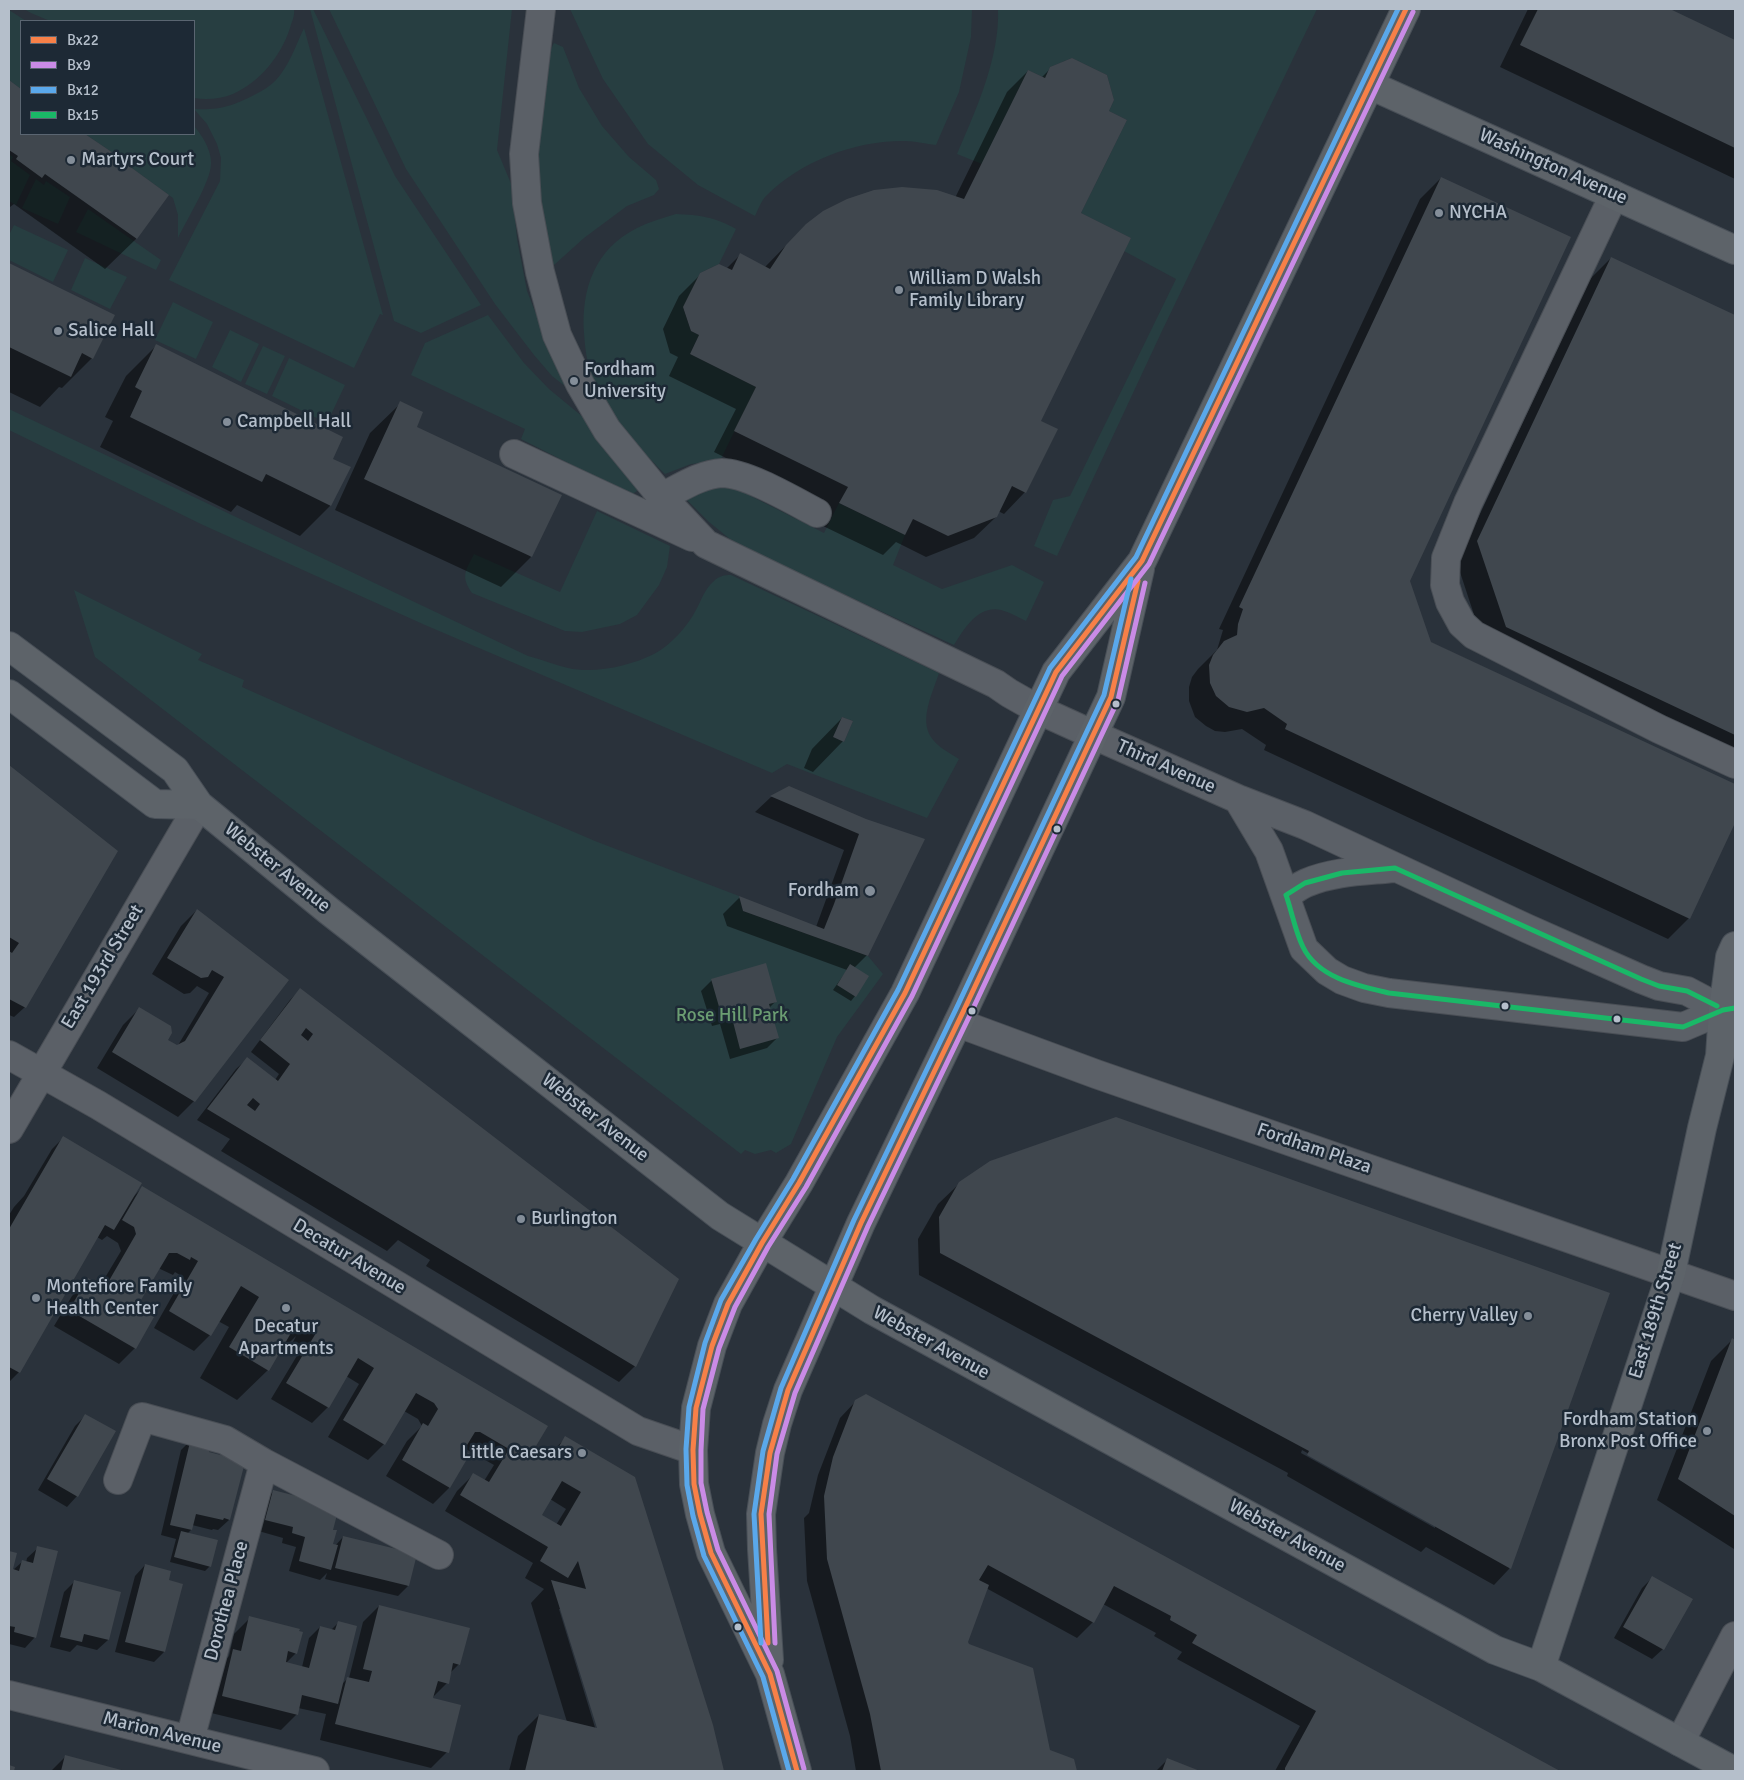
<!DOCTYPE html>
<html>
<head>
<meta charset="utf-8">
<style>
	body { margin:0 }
	#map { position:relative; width:1744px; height:1780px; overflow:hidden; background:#2a323b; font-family:Signika,sans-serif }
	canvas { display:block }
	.frame { position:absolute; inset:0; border:10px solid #b5bfcb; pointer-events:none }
	.legend { position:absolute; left:20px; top:20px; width:175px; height:115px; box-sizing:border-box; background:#1d2935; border:1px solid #5a6571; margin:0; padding:6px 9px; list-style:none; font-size:15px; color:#b5bfcb }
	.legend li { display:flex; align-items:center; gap:10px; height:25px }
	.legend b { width:25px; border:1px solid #5a6571 }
</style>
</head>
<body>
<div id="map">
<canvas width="1744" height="1780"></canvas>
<div class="frame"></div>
<ul class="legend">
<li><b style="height:6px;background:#f78048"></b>Bx22</li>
<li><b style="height:6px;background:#ca8be6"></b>Bx9</li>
<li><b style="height:6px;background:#5aa8eb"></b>Bx12</li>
<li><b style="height:6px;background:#1ab867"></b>Bx15</li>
</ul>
</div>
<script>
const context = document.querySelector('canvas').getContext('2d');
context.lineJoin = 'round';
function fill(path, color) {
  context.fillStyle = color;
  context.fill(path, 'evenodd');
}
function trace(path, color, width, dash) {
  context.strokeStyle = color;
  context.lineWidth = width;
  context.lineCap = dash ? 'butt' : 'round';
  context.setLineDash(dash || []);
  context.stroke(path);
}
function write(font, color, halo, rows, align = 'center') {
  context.font = font + ' Signika,sans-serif';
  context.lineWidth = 5;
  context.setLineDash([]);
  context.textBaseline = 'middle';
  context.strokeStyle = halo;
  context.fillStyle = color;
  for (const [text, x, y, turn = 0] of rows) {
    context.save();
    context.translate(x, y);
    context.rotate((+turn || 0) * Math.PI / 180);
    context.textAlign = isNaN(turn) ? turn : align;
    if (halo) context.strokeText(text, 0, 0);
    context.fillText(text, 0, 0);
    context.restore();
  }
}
fill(new Path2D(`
	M24 9H294C295 16 292 21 290 28 281 56 260 82 233 94 221 99 206 100 194 98V21H50L31 13Z
	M310 9H313L395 176 481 305 421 333 394 321Z
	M329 9H512L497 150 512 186 517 239 527 291 547 342 570 390 552 376 534 355 495 304 406 169Z
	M570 9H972L971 37 959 92 936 145C926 144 915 141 905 141 856 140 801 161 766 196 761 201 758 210 755 216L698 185 648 144 603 79Z
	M998 9H1317L1161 333 1057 556 1034 546 1053 500 1070 496 1176 279 1124 251 1131 238 1081 213 1127 120 1109 111 1114 100 1107 75 1072 58 1050 67 1045 78 1028 70 982 164 957 154C976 110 1000 57 998 9Z
	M9 10 26 21H21V89L9 80Z
	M304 28 383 315 380 314 354 368 169 280 220 181 221 158 217 144 207 124 194 109C220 110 230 107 254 95 262 91 269 87 276 80 289 66 296 45 304 28Z
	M554 43 563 47 579 88 602 126 629 157 656 180 659 189 654 195 627 206 584 238 554 265 549 259C546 240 541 221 539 202 535 172 540 67 554 43Z
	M194 126C202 135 212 151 211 164 211 181 186 221 178 238V215L173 198 125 163V161L85 134H194Z
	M9 154 13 157 11 161 30 175 16 205 9 201Z
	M36 179 44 185 46 181 70 197 58 224 22 208Z
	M88 209 161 260 156 270 76 232Z
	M676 214C700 215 715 217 736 229L719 264 700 273 683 307 691 331 699 335 690 354 756 387 720 461 691 464 665 474C638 447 611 420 595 385 588 370 585 350 584 333 581 289 595 249 637 228 649 222 663 218 676 214Z
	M14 225 68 250 53 282 9 260V235Z
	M85 258 127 277 110 309 71 290Z
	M173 302 213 322 196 359 155 340Z
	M488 315 524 363 549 389 583 417 636 484 637 491 631 495 521 439 525 429 411 375 425 343Z
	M230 330 259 344 241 382 212 367Z
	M263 346 285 356 267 394 245 384Z
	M289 358 345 385 327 423 272 396Z
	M9 409 528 656C541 659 554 665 568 668 594 674 630 666 654 654 671 645 687 627 696 610 701 601 705 588 714 581 719 576 724 575 731 575L939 673C933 692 919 719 931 737 937 747 950 753 959 759L927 818 787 764 772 773 425 625 203 525 9 430ZM842 717 853 721 844 742 833 737Z
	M723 487 739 490 824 533 839 503 905 535 893 565 942 589 1012 565 1044 582 1026 621C1018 617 1009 612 1001 610 978 605 964 629 954 645L774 562 730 539 709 522 687 500C698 491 710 489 723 487Z
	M597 511 670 546 667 567 659 585 637 615 620 624 582 632 565 631 472 593C460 576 466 570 474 554L560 592Z
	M74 590 202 654 198 660 244 680 242 687 415 764 595 841 739 896 743 911 868 956 883 974 837 1037 791 1144 776 1153 771 1150 755 1154 745 1150 741 1154 95 657Z`), '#273e41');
fill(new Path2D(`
	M1528 9H1667L1735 42V179L1500 67Z
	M1051 68 1107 111 1079 214 1025 492 1004 514 998 511 996 517 974 538 926 557 896 542 883 555 819 524 827 508 714 452 736 409 669 376 678 357 670 353 663 329 679 296 701 274 726 269 740 255 765 267 806 225 955 198 1007 92 1028 71 1041 78Z
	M9 82 20 90 19 91 21 93V134H83L167 195 136 239 105 269 14 204 10 207 9 206Z
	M1441 178 1409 581 1430 642 1735 785V820L1689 918 1668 939 1264 750 1266 745 1242 729 1225 732 1215 731 1206 726 1195 717 1189 701V687L1192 677 1198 669 1217 650 1223 630 1219 629 1420 199Z
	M1611 258 1735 317V766L1485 648 1457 563 1590 279Z
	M9 265 113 315 92 358 62 388 59 387 40 407 9 392Z
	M156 346 331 459 349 468 330 506 300 536 237 505 231 512 100 447 113 421 105 417 126 376Z
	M401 403 415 428 531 557 501 587 335 510 370 433Z
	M842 718 843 741 813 772 804 768 812 749Z
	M9 767 117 851 25 1007 14 1017 9 1015Z
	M789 787 865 820 867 955 854 968 855 996 851 1001 833 990 847 970 727 926 723 914 739 898 816 927 844 850 755 812 771 797Z
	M197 910 287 980 194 1101 178 1117 97 1068 123 1025 139 1009 166 1040 177 1047 209 993 197 986 190 993 184 994 152 974 181 926Z
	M712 980 776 1001 769 1008 777 1038 767 1048 730 1059 720 1024 712 1026 701 991Z
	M300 990 635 1366 619 1382 426 1266 430 1260 398 1240 387 1251 221 1151 230 1139 197 1120 236 1069 247 1059 275 1080 279 1074 251 1052 290 1000Z
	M63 1138 133 1197 142 1188 548 1455 566 1438 712 1725 723 1771H509L518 1736 539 1715 567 1722 531 1603 544 1589 525 1578 533 1563 445 1511 457 1491 473 1475 484 1481 494 1465 464 1448 462 1450 469 1454 449 1488 433 1504 386 1476 407 1441 422 1426 418 1419 404 1411 384 1444 368 1460 328 1437 359 1384 346 1376 328 1407 312 1423 271 1399 301 1349 292 1344 296 1336 277 1355 268 1370 237 1400 200 1378 229 1327 218 1321 210 1335 194 1351 154 1328 183 1277 175 1272 173 1275 158 1268 137 1305 135 1348 119 1364 54 1326 72 1296 88 1280 100 1286 121 1251 118 1243 107 1236 102 1240 97 1237 19 1372 9 1382V1215L14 1207 24 1196 52 1149ZM550 1499 566 1509 556 1525 540 1516ZM559 1609H561L600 1734H597Z
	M960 1183 1609 1294 1509 1569 1494 1585 1426 1547 1421 1552 1287 1476 1288 1473 919 1275 918 1239 938 1204ZM1302 1450 1435 1525V1528L1301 1453Z
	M1732 1340 1735 1341V1548L1734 1549 1657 1500 1711 1361Z
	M866 1395 1557 1771H1275L1300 1726 1177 1659 1182 1652 1154 1636 1156 1633 1103 1604 1093 1622 1077 1638 986 1588 966 1642 1049 1751 1073 1760 1076 1771H856L850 1736 807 1581 804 1518 809 1513 818 1475 840 1418 856 1401Z
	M86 1415 77 1496 67 1507 38 1490 75 1426Z
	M191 1440 208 1453 229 1520 218 1530 213 1529 212 1530 192 1525 191 1530 187 1534 210 1566 205 1571 170 1562 176 1539 161 1535 181 1450Z
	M273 1492 332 1531V1545L335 1546 343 1537 408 1586 398 1596 325 1579 327 1573 320 1580 289 1571 296 1547 282 1543 283 1538 255 1530 262 1502Z
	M38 1548 35 1637 25 1648 9 1644V1552L15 1554 11 1570H13L22 1562 26 1563 27 1558Z
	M145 1565 168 1581 182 1584 164 1652 154 1662 115 1652 135 1576Z
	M1652 1578 1663 1649 1652 1659 1614 1638 1642 1588Z
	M74 1582 119 1593 108 1640 97 1650 77 1645 70 1652 50 1647 64 1592Z
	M379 1606 459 1664 449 1674 447 1683 431 1699 447 1752 431 1768 320 1740 326 1714 298 1708 297 1714 281 1730 207 1712 218 1667 229 1656 234 1634 250 1618 296 1653 286 1663 302 1667 309 1638 320 1627 331 1630 338 1623 342 1684 348 1678H349L363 1622Z
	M65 1757 122 1771H51Z
	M1167 1760 1197 1771H1156Z`), '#0007');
fill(new Path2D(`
	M1538 9H1670L1735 40V148L1520 45Z
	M1072 58 1107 75 1114 100 1109 111 1127 120 1081 213 1131 238 1041 421 1058 429 1026 493 1012 486 997 517 948 536 913 519 905 535 839 503 848 487 734 431 756 387 690 354 699 335 691 331 683 307 700 273 719 264 732 270 740 253 770 269 786 245 806 224 823 211 847 199 874 190 902 187 937 190 964 199 1028 70 1045 78 1050 67Z
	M9 80 21 89V134H85L125 161V163L169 195 137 239 45 174 42 178 16 159 18 156 9 150Z
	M1441 177 1571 237 1410 581 1431 642 1735 784V823L1690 919 1285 729 1287 724 1264 708 1247 712 1229 707 1216 696 1210 683 1209 665 1213 655 1224 641 1237 635 1238 624 1243 609 1239 607Z
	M1611 257 1735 315V735L1506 627 1477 541Z
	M9 263 115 315 93 359 82 353 71 377 9 347Z
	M156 344 343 437 333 459 351 467 331 506 266 474 262 482 130 417 142 391 135 387Z
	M400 401 423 412 417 427 562 495 532 557 364 479Z
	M842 717 853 721 844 742 833 737Z
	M9 765 118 851 26 1008 9 999V951L12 953 19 943 9 937Z
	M789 786 866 819 925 839 868 956 743 911 739 896 824 929 834 904 859 834 770 796Z
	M197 909 289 980 195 1102 112 1052 139 1007 171 1026 172 1033 168 1040 177 1045 185 1041 224 977 212 970 208 977 201 978 167 958Z
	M766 963 777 1002 769 1004 779 1038 740 1049 731 1014 722 1017 711 979Z
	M850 964 869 976 856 997 837 985Z
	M300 988 679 1279 636 1367 207 1109 247 1057 278 1081 290 1064 260 1040ZM306 1028 313 1034 308 1041 301 1035ZM253 1098 260 1104 255 1111 247 1105Z
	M1116 1117 1610 1293 1511 1569 1307 1455 1309 1451 940 1253 939 1217 959 1182 990 1161Z
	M63 1136 142 1183 114 1230 105 1225 20 1373 9 1367V1229Z
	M142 1186 548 1426 536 1446 553 1457 565 1436 635 1477 713 1725 724 1771H525L539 1714 597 1728 551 1580 586 1589 578 1561 568 1578 540 1561 548 1547 460 1495 473 1473 489 1482 509 1449 480 1432H475L464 1450 470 1454 450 1488 402 1460 423 1423 428 1426 438 1409 434 1403 416 1393 385 1445 343 1420 374 1368 358 1358 329 1408 286 1383 316 1333 307 1328 309 1325 299 1319 269 1371 229 1347 259 1297 241 1286 211 1336 169 1311 198 1261 191 1257 190 1260 177 1253H169L138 1305 144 1311 154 1317 136 1349 69 1310 88 1278 99 1285 107 1284 110 1279 136 1234 134 1227 122 1220ZM562 1481 581 1492 561 1526 542 1515Z
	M1732 1338 1735 1340V1516L1678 1479Z
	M866 1394 1032 1484 1560 1771H1285V1768L1316 1711 1192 1643 1197 1635 1170 1620 1171 1616 1114 1586 1094 1623 988 1565 979 1580 989 1585 968 1642 969 1644 1033 1668 1050 1750 1074 1759 1077 1771H881L870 1714 827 1559 824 1496 833 1457 855 1400Z
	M85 1414 116 1431 78 1497 47 1479Z
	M191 1438 211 1444 209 1452 240 1460 244 1466 230 1520 224 1518 223 1520 196 1514 192 1530 170 1525Z
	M273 1490 339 1507 333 1530H337L333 1544 338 1545 331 1570 299 1561 305 1537 292 1533 293 1527 265 1520Z
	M181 1531 218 1540 211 1567 174 1557Z
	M343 1536 417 1554 409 1586 335 1568Z
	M37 1546 58 1551 36 1638 14 1632 15 1627 9 1626V1551L17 1553 13 1569 19 1571 22 1560 33 1563Z
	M145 1564 171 1571 169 1580 183 1584 165 1652 125 1642Z
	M1652 1576 1693 1599 1664 1650 1623 1627Z
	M74 1580 121 1592 109 1640 84 1634 82 1642 60 1637Z
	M379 1605 470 1628 460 1665 453 1663 449 1684 438 1681 433 1698 461 1705 449 1753 335 1724 347 1677 369 1682 372 1671 363 1669Z
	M249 1616 300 1629 299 1631 303 1632 297 1654 288 1651 286 1662 309 1668 320 1626 335 1630 338 1621 357 1626 338 1704 302 1695 298 1715 222 1696 233 1649 241 1651Z
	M65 1755 125 1771H61Z
	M1167 1758 1200 1771H1162Z
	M9 1765 15 1767 14 1771H9Z`), '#40474e');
const minor = new Path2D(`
	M541 9 524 154 527 203 540 272 557 335 580 384 607 430 662 497 706 544 996 684 1009 693 1039 710 1094 735 1238 799 1305 825 1526 928 1641 979 1659 986 1687 991 1723 1010
	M1614 195 1468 503 1446 558 1445 585 1450 602 1462 624 1474 635 1659 729 1735 764
	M514 454 692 537
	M662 497C680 488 701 474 722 473 747 473 794 501 817 513
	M1238 799 1269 851 1304 949 1327 971 1342 980 1364 988 1389 993 1683 1027 1723 1010
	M1286 895C1293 891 1299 886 1306 883 1334 871 1365 871 1394 868
	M958 1023 1096 1074 1735 1296
	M9 1055 98 1105 638 1431 693 1450
	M9 1129 199 805
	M118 1480 142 1417 225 1440 264 1463 439 1555
	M9 1695 315 1771
	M190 1739 264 1463
	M1680 1742 1735 1636`);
const major = new Path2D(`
	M1370 85 1735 250
	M9 646 175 770 199 805 329 911 720 1216 872 1310 1495 1650 1541 1667 1734 1771
	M9 694 155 804 199 805
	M769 1660 762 1549 761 1514 770 1453 777 1424 788 1390 861 1223 963 1012 1111 697 1140 569
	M1541 1667 1671 1273 1702 1128 1720 1056 1723 1010 1730 957 1735 946
	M797 1771 770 1674 711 1553 700 1514 694 1484 693 1450 696 1408 712 1346 728 1304 762 1243 799 1183 905 993 1056 672 1142 561 1406 9`);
trace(minor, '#494e55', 30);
trace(major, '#484f57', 30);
trace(minor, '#5b6067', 28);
trace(major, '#5d6369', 28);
trace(new Path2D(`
	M768 1643 761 1514 770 1453 788 1390 861 1223 963 1012 1111 697 1138 581
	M797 1771 770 1674 711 1553 700 1514 694 1484 693 1450 696 1408 712 1346 728 1304 762 1243 799 1183 905 993 1056 672 1142 561 1406 9`), '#f78048', 5);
trace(new Path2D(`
	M775 1643 769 1514 777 1454 795 1393 868 1226 970 1015 1118 700 1145 583
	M804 1769 777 1671 718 1550 707 1512 701 1483V1450L703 1409 719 1348 735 1307 768 1247 806 1187 912 996 1062 676 1149 564 1413 12`), '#ca8be6', 5);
trace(new Path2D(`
	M761 1643 754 1514 763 1451 781 1388 854 1220 956 1009 1104 695 1131 579
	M789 1771 763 1677 704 1556 693 1516 687 1485 686 1449 689 1407 705 1343 721 1300 756 1239 793 1179 898 990 1050 668 1136 557 1398 9`), '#5aa8eb', 5);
trace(new Path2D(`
	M1286 895C1292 912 1295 931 1303 947 1318 978 1358 986 1389 993L1683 1027 1723 1010 1735 1008
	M1286 895 1305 883 1342 873 1395 868 1641 979 1659 986 1687 991 1717 1006`), '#1ab867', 5);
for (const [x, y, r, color] of [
	[71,160,5,"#848e99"],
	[1439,213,5,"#848e99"],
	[899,290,5,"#848e99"],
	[58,331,5,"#848e99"],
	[574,381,5,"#848e99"],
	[227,422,5,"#848e99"],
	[1116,704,4.5,"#b5bfcb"],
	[1057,829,4.5,"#b5bfcb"],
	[870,891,6,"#848e99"],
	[1505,1006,4.5,"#b5bfcb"],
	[972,1011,4.5,"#b5bfcb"],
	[1617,1019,4.5,"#b5bfcb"],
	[521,1219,5,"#848e99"],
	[36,1298,5,"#848e99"],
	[286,1308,5,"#848e99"],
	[1528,1316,5,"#848e99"],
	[1707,1431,5,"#848e99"],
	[582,1453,5,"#848e99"],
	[738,1627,4.5,"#b5bfcb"]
]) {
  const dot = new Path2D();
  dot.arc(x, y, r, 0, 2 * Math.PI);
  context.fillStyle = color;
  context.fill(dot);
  trace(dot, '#1d2935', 2);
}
write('19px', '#b5bfcb', '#1d2935', [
	["Martyrs Court",81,160],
	["NYCHA",1449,213],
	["William D Walsh",909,279],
	["Family Library",909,301],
	["Salice Hall",68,331],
	["Fordham",584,370],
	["University",584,392],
	["Campbell Hall",237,422],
	["Fordham",859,891,"right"],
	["Burlington",531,1219],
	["Montefiore Family",46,1287],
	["Health Center",46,1309],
	["Cherry Valley",1518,1316,"right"],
	["Decatur",286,1327,"center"],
	["Apartments",286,1349,"center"],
	["Fordham Station",1697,1420,"right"],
	["Bronx Post Office",1697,1442,"right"],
	["Little Caesars",572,1453,"right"]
], 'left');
write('19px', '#b5bfcb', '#1d2935', [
	["Washington Avenue",1553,167,24],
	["Third Avenue",1166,767,24],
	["Webster Avenue",277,868,39],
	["East 193rd Street",103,967,-59],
	["Webster Avenue",595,1118,38],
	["Fordham Plaza",1314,1149,19],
	["Decatur Avenue",349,1257,31],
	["East 189th Street",1656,1311,-73],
	["Webster Avenue",931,1343,29],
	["Webster Avenue",1287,1536,29],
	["Dorothea Place",227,1601,-75],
	["Marion Avenue",162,1733,14]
]);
write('19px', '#6b9d72', '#1d2935', [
	["Rose Hill Park",732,1016]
]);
</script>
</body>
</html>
